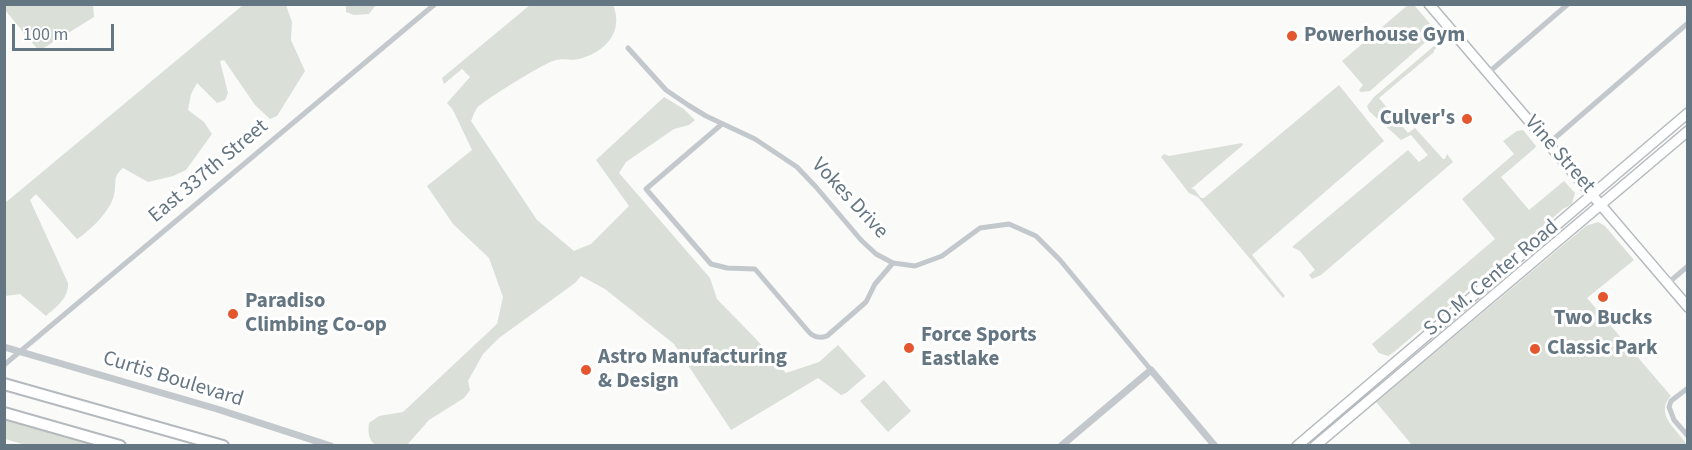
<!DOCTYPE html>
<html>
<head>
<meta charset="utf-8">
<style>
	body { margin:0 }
	#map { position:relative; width:1692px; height:450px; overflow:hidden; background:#fafaf8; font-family:"Source Sans 3",sans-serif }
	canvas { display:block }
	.frame { position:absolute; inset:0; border:6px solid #657683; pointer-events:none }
	.scale { position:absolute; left:12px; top:24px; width:102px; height:27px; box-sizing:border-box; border:3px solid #657683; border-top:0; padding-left:8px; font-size:18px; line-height:21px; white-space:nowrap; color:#657683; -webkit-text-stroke:4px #fff; paint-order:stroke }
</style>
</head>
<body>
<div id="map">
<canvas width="1692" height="450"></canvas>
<div class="frame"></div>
<div class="scale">100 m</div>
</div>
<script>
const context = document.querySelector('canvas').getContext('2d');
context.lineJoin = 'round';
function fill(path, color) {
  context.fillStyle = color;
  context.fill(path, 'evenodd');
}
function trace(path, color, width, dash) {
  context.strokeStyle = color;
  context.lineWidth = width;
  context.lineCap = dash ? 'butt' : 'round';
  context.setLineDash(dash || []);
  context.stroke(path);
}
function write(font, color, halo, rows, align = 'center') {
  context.font = font + ' "Source Sans 3",sans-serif';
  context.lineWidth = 6;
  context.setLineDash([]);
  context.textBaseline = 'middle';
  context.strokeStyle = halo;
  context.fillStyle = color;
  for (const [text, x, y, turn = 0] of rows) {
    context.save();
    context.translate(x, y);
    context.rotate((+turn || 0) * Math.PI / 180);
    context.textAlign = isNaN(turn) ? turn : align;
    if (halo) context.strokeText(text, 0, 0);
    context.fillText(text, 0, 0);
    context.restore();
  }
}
fill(new Path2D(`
	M4 5H93L94 17 39 51 5 10Z
	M243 5H286L292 22 291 40 305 71 277 116 270 119 255 105 224 60 220 61 228 93 225 100 217 103 197 83 191 94 188 110 204 122 212 134 186 170 173 176 148 182 123 168C112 177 117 183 114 195 111 210 90 231 77 239L36 194 30 200 68 283C69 298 56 307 46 316L20 294 5 296V203Z
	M346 5V4L376 5 369 14 354 15 346 12Z
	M530 5H613C624 31 606 52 579 59 572 61 563 58 556 60 547 61 483 101 477 108 474 112 473 117 471 121L537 220 574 251 591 244 629 206 596 160 664 97 684 109 695 120 689 125 674 129 626 162 619 173 710 278 717 299 755 338 786 373 819 362 838 345 866 376 846 393 841 395 818 378 731 430 674 344 605 289 581 276 575 283 499 338 483 354 468 381 470 390 464 398 429 420 407 445H376C368 440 368 432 369 423L379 416 403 412 497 324 503 297 489 258 453 224 427 186 472 150 453 110 447 103 470 77 462 69 444 84 442 78Z
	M1408 5H1414L1437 32 1370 91 1361 92 1359 90 1363 85 1342 61Z
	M1441 40 1443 43 1434 50V52L1379 98 1408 133 1415 128 1443 159H1445L1447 154 1453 162 1321 275 1312 279 1309 275 1315 270 1300 251 1292 247 1408 150 1419 162 1428 155 1411 135 1401 140 1369 111 1367 106 1374 97Z
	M1339 85 1384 141 1252 255 1285 296 1283 298 1198 197 1189 193 1161 157 1164 154 1169 156 1242 143 1243 145 1191 189H1194L1201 198H1204Z
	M1523 130 1536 146 1535 148 1501 177 1529 210 1564 181 1575 193 1572 204 1563 209 1394 352 1388 356 1379 353 1372 344 1495 239 1462 199 1514 154 1503 141 1517 131Z
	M1598 222 1605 226 1634 260 1587 298 1671 396C1653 414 1679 431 1687 445H1412L1376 402 1586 226Z
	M884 380 911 411 888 432 860 401Z
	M4 417 106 445H26L5 439Z`), '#dadfd7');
const primary = new Path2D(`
	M1429 4 1688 307
	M1297 446 1688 113
	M1315 446 1688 131`);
const motorway = new Path2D(`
	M4 384 223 446
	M4 413 120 446`);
trace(primary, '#b5babe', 12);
trace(motorway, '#b4b9bd', 14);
trace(new Path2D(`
	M628 48 666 90 688 105 706 116 755 139 797 167 816 187 861 240 876 254 893 263 915 266 942 256 980 228 1009 224 1036 236 1060 260 1151 370
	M1488 73 1568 4
	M722 124 646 189 711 264 727 268 755 269 808 331C813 337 819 339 827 336L866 302 875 284 893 263
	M1549 143 1688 23
	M1668 283 1688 266
	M4 365 435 4
	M1688 388 1671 401 1669 407 1674 420 1688 436`), '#c3c8cc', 5);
trace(new Path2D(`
	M4 347 217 409 331 446
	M1061 446 1151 370 1215 446`), '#c3c8cc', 7);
trace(primary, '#fff', 9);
trace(motorway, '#fff', 10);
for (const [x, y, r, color] of [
	[1292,36,6,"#e4572e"],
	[1467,119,6,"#e4572e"],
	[1603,297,6,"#e4572e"],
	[233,314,6,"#e4572e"],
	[909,348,6,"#e4572e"],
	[1535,349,6,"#e4572e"],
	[586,370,6,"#e4572e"]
]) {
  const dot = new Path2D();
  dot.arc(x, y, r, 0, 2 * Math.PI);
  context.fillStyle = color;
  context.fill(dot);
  trace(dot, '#fff', 2);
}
write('bold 21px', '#657683', '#fff', [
	["Powerhouse Gym",1304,36],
	["Culver's",1455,119,"right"],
	["Paradiso",245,302],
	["Climbing Co-op",245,326],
	["Two Bucks",1603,319,"center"],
	["Force Sports",921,336],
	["Eastlake",921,360],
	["Classic Park",1547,349],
	["Astro Manufacturing",598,358],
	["& Design",598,382]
], 'left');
write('21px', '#657683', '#fff', [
	["Vine Street",1559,155,49],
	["East 337th Street",209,172,-40],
	["Vokes Drive",849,199,47],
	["S.O.M. Center Road",1492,279,-40],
	["Curtis Boulevard",173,380,17]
]);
</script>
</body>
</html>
